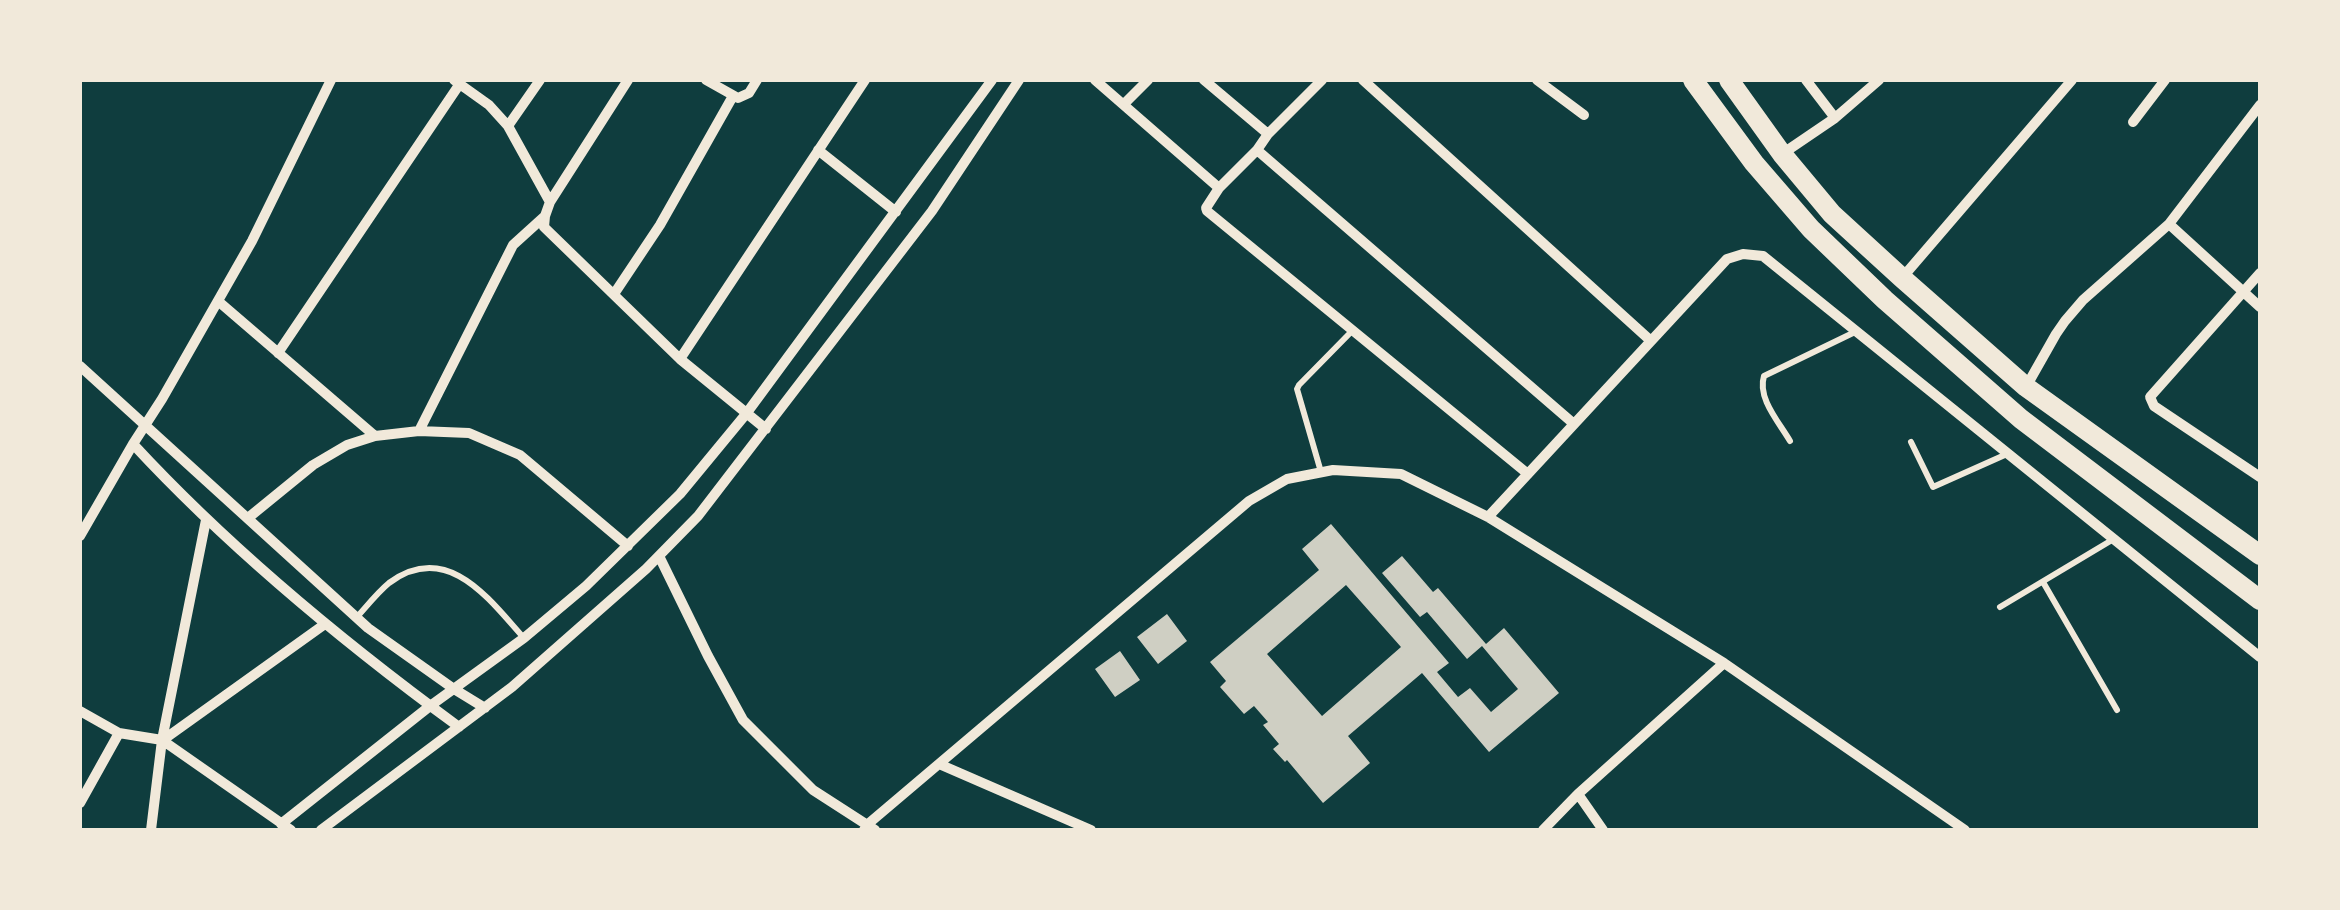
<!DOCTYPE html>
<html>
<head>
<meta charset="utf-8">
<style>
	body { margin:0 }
	#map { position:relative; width:2340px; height:910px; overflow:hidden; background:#0f3d3e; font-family:Helvetica,sans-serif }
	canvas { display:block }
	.frame { position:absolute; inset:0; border:82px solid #f1e9da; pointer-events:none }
</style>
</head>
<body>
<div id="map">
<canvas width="2340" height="910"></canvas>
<div class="frame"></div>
</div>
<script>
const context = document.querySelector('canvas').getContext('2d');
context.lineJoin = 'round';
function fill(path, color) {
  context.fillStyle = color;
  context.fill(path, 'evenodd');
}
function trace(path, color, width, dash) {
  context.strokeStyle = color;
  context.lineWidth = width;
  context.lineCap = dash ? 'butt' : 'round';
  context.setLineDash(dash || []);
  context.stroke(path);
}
fill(new Path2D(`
	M1331 524 1449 663 1437 672 1458 697 1470 688 1491 712 1518 689 1482 646 1467 659 1427 612 1420 617 1382 573 1402 556 1433 592 1438 588 1486 644 1504 628 1559 693 1489 752 1422 673 1348 736 1370 763 1323 803 1287 760 1285 762 1273 749 1279 744 1263 725 1268 722 1254 706 1244 714 1220 687 1226 681 1210 662 1319 570 1302 549ZM1346 585 1401 647 1322 716 1267 654Z
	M1167 614 1187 641 1158 664 1137 637Z
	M1120 651 1140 680 1115 697 1095 669Z`), '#cfcfc3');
trace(new Path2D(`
	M1790 441C1779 422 1757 398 1764 376L1855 332
	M1911 442 1933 487 2007 454
	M1321 472 1297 389 1299 385 1352 331
	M2043 582 2117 710
	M2000 607 2112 540
	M357 617C367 606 377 593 389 583 447 540 489 599 523 637`), '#f1e9da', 6);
trace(new Path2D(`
	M454 80 489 105 508 126 550 202
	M628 80 550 202 545 216 544 227 680 359 766 429
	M706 80 738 98 749 93 757 80
	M1095 80 1219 188
	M1204 80 1268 134
	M1322 80 1268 134 1257 150 1219 188 1206 208 1207 211 1528 474
	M1363 80 1651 341
	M1537 80 1584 115
	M1806 80 1835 118
	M1124 104 1148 80
	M2133 122 2165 80
	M508 126 540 80
	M818 150 896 212
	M1257 150 1574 424
	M1782 154 1835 118 1879 80
	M2169 224 2260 307
	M2260 273 2150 397 2154 406 2260 477
	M1902 278 2072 80
	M614 294 660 225 733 96
	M218 301 375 436
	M278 353 459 85
	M680 359 865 80
	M80 366 368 628 454 689 485 708
	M2026 387 2056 334 2065 321 2083 300 2169 224 2260 105
	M419 431 513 245 545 216
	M133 444C231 550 343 642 459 727
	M1488 517 1727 259 1743 254 1763 256 2260 657
	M248 518 313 465 347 445 375 436 419 431 469 433 520 455 628 546
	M80 536 133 444 162 399 252 241 331 80
	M659 556 708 656 743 720 813 790 875 830
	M80 711 119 733 162 740 291 830
	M163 740 325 624
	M939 764 1091 830
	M1578 794 1603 830
	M80 803 119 733
	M281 824 430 706 524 638 586 586 680 494 746 414 992 80
	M151 830 162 740 206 520
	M321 830 512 687 646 569 698 516 932 211 1019 80
	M864 830 868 824 1249 501 1287 479 1333 470 1401 474 1488 517 1724 663 1965 830
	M1543 830 1578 794 1724 663`), '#f1e9da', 10);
trace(new Path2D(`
	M1693 80 1754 163 1811 229 1885 300 2021 419 2260 600
	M1729 80 1782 154 1832 214 1902 278 2026 387 2260 555`), '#f1e9da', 20);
</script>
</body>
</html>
